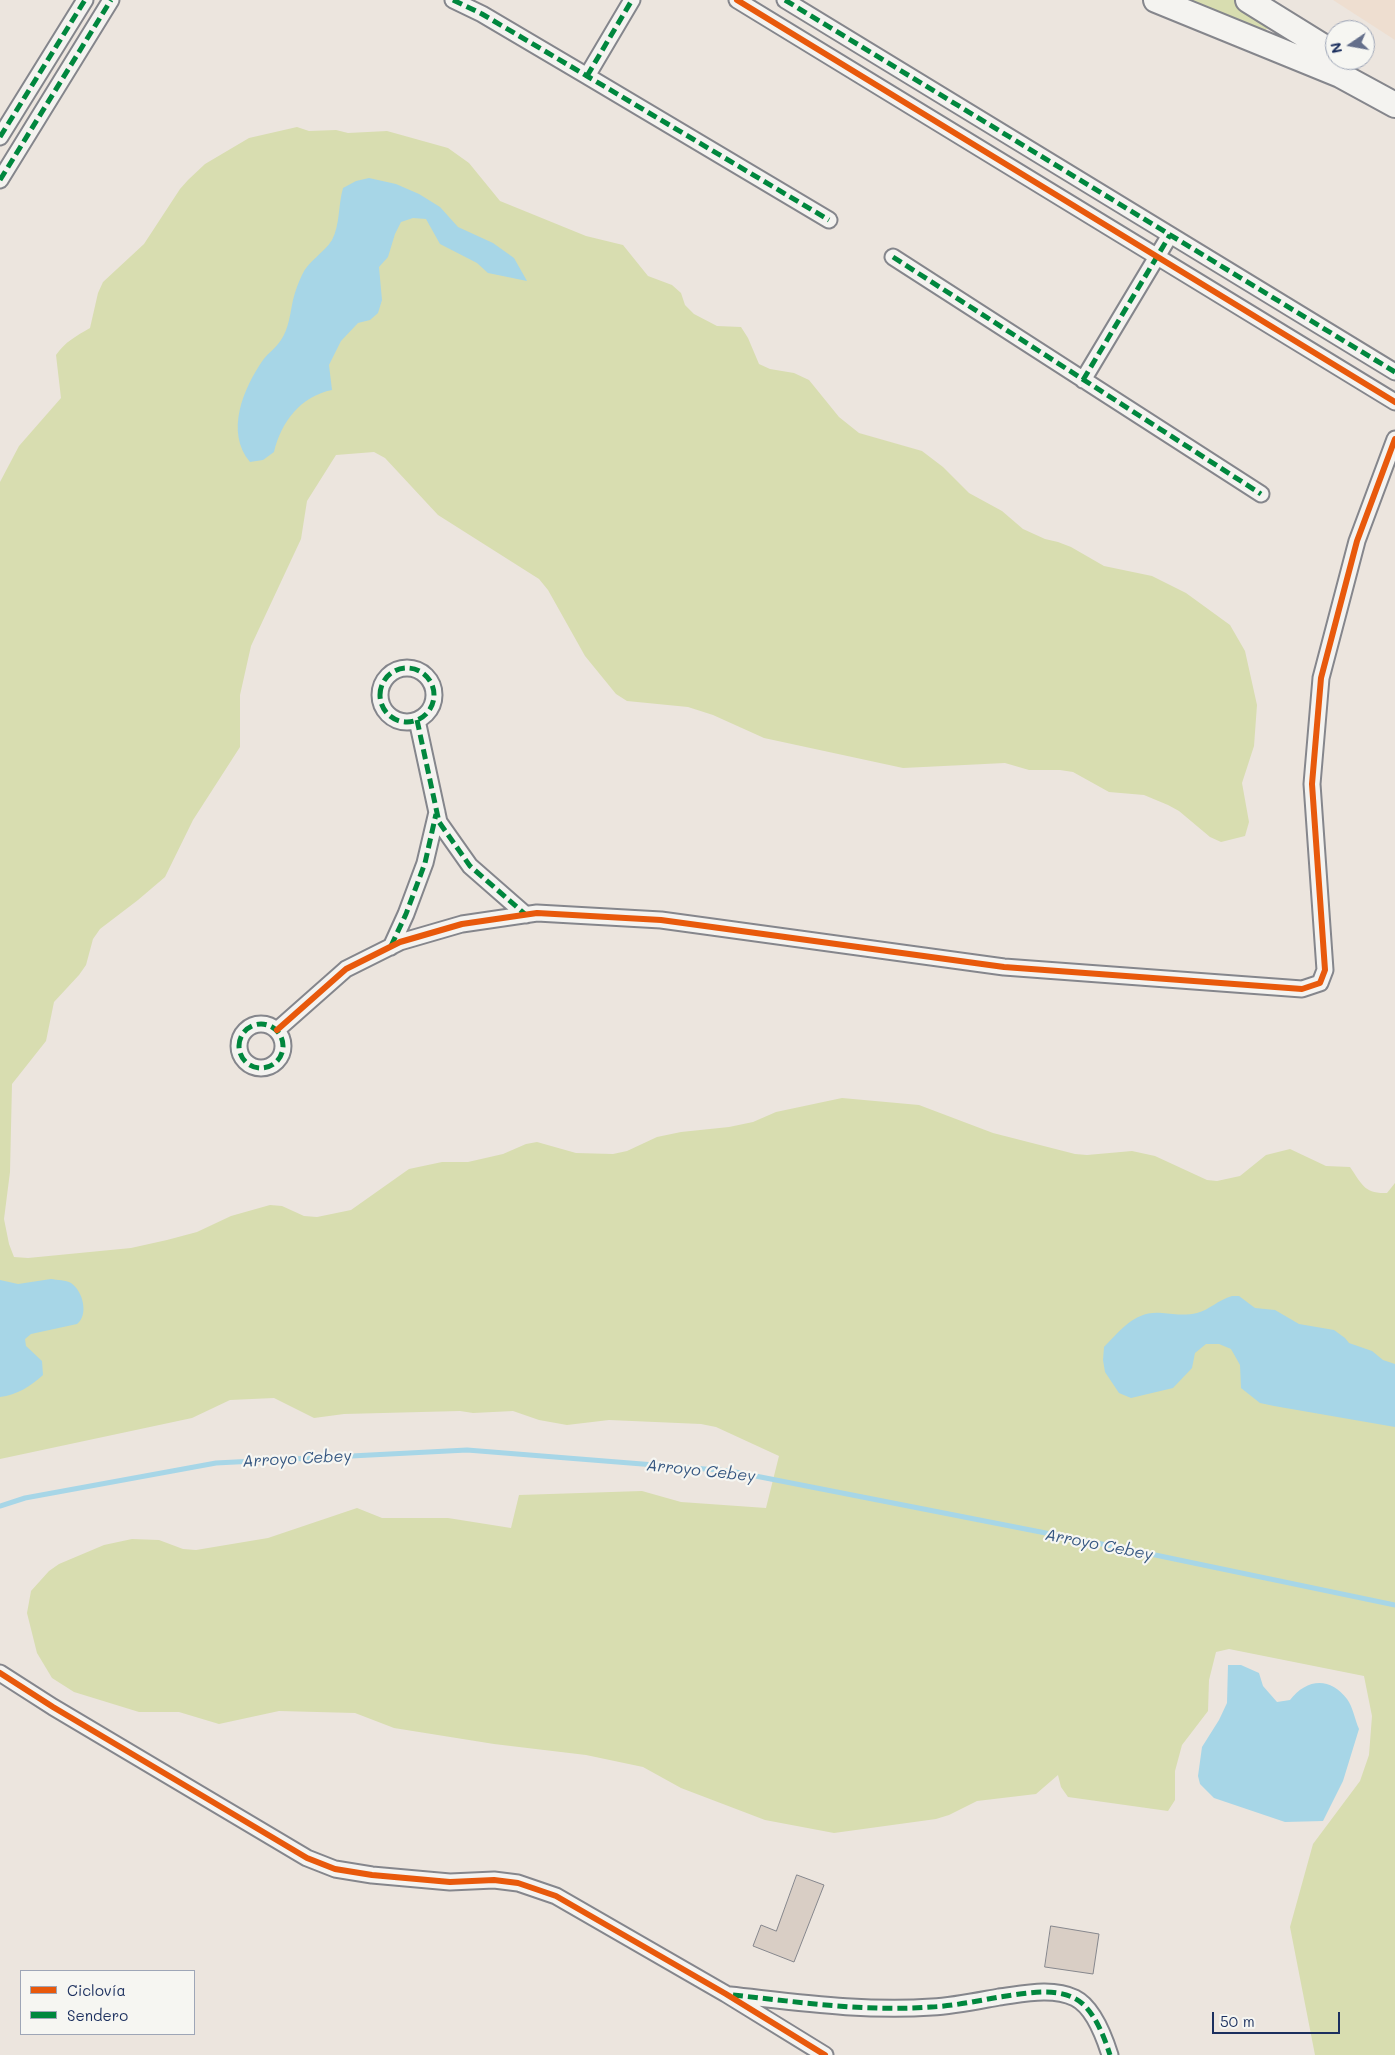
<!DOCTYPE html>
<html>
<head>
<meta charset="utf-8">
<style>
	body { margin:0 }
	#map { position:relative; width:1395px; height:2055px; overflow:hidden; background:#ece5de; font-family:Mali,sans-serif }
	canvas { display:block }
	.legend { position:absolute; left:20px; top:1970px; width:175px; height:65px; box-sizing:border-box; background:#f6f6f2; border:1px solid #9ea6b7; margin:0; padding:6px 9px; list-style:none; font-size:15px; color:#1b2f5e }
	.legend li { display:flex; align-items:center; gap:10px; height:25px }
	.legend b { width:25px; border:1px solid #9ea6b7 }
	.north { position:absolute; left:1325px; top:20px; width:50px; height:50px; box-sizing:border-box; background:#f6f6f2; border:1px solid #9ea6b7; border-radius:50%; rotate:258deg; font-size:14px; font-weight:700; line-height:20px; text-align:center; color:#1b2f5e }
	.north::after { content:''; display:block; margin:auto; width:18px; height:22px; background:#646f8b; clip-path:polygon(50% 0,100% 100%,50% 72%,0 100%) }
	.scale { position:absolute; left:1212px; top:2012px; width:128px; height:22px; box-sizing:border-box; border:2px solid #1b2f5e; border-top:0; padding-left:6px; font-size:15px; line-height:18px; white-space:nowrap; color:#1b2f5e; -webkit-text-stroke:4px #f6f6f2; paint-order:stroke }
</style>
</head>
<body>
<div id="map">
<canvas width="1395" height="2055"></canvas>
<ul class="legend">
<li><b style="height:6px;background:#e8590c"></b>Ciclovía</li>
<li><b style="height:6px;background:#00873e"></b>Sendero</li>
</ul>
<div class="north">N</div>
<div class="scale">50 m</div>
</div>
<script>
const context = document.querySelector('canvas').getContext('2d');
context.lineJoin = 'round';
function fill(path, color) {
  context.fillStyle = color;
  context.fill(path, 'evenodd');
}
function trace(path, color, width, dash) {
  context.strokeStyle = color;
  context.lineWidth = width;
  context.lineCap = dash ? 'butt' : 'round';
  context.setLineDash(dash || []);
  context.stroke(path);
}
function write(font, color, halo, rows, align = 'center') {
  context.font = font + ' Mali,sans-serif';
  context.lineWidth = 4.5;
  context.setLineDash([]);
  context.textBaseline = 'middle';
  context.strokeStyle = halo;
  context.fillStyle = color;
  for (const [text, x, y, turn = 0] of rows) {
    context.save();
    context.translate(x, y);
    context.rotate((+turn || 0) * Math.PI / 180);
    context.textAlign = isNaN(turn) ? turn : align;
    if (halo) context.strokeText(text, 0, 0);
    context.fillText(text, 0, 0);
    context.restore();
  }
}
fill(new Path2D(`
	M1333 0H1395V40Z`), '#eeded0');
fill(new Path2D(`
	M1179 0H1237L1270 27 1262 32Z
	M297 127 309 131 336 130 348 133 387 131 448 148 469 163 500 201 586 236 623 245 648 276 672 285 681 293 685 305 694 314 717 326 741 327 748 338 759 364 770 369 794 373 809 380 839 417 859 433 922 451 943 467 969 493 1002 511 1023 529 1045 539 1058 542 1071 547 1104 566 1152 576 1186 593 1230 625 1245 651 1257 705 1254 746 1242 783 1249 822 1245 836 1221 842 1210 837 1179 811 1168 805 1144 795 1109 792 1073 772 1060 770H1029L1005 763 903 768 764 738 713 715 688 707 627 701 616 694 585 656 548 590 539 579 438 515 385 458 374 452 336 455 307 501 301 539 251 646 240 695V747L193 820 165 877 138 900 100 929 93 939 86 965 79 975 54 1002 46 1041 12 1084 10 1172 4 1219 9 1244 14 1257 28 1258 131 1248 167 1240 197 1232 231 1216 270 1205 282 1206 304 1216 317 1217 351 1210 409 1169 442 1162H468L503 1154 526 1144 537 1142 576 1153 613 1154 627 1151 657 1137 681 1132 729 1127 753 1122 776 1112 842 1098 919 1105 993 1133 1075 1154 1087 1155 1132 1151 1155 1156 1207 1180 1217 1181 1240 1176 1266 1155 1290 1149 1326 1166 1350 1167C1362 1184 1364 1194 1387 1193L1395 1183V2055H1315L1290 1927 1313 1844 1360 1781 1369 1755 1372 1716 1364 1676 1229 1649 1216 1652 1209 1680 1208 1711 1182 1745 1175 1771V1800L1168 1811 1068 1797 1061 1787 1058 1775 1036 1794 977 1801 949 1815 936 1819 834 1833 765 1820 681 1788 643 1767 586 1755 494 1744 394 1728 355 1713 279 1711 219 1724 179 1712H139L74 1692 52 1678 37 1653 27 1613 31 1591 49 1571 59 1564 104 1545 132 1539 159 1540 183 1549 196 1550 268 1538 357 1508 382 1518H448L511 1528 519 1495 642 1491 681 1502 766 1508 779 1456 716 1427 701 1424 609 1420 567 1425 539 1420 513 1411 473 1413 460 1411 344 1414 314 1418 274 1398 230 1400 192 1418 0 1459V482L19 446 61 398 56 355C65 342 76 336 90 328L98 293 103 282 144 244 180 189 188 180 205 164 249 138Z`), '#d8ddb0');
fill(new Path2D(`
	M369 178 396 184 419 194 440 207 458 227 493 243 514 258 527 281 488 273 477 263 440 244 426 219 413 218 401 222 395 234 388 257 379 267 382 300 378 313 370 320 358 323 341 341 329 365 332 390C301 396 281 422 274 452L263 460 250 462C225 432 243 389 263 360 268 353 276 348 281 340 289 328 290 314 293 300 295 292 298 283 302 275 308 261 324 253 332 240 340 225 338 206 343 188L356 181Z
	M51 1279C57 1280 66 1280 71 1283 83 1291 89 1315 77 1324L31 1334 25 1339 26 1346 42 1361 43 1375C31 1386 17 1395 0 1397V1280L18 1284Z
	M1232 1296H1239L1255 1308 1275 1310 1299 1324 1334 1330 1345 1338 1349 1343 1372 1351 1383 1360 1395 1364V1427L1274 1406 1260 1403 1241 1388 1240 1365 1231 1349 1219 1344H1206L1195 1353 1192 1368 1173 1388 1131 1398 1119 1393 1105 1372 1103 1360 1104 1347C1121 1330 1135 1310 1162 1313 1174 1314 1185 1316 1197 1313 1209 1310 1218 1300 1232 1296Z
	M1228 1665H1241L1259 1673 1263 1686 1277 1702 1290 1700C1306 1679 1330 1676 1347 1699 1353 1707 1355 1720 1359 1729L1343 1781 1323 1821 1285 1822 1214 1798 1200 1784 1198 1776 1202 1747 1219 1720 1227 1703Z`), '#a7d6e7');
trace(new Path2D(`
	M0 1506 25 1498 216 1463 467 1450 730 1471 1117 1547 1395 1605`), '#a7d6e7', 5);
const building = new Path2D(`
	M797 1875 824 1885 794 1962 753 1946 761 1925 776 1931Z
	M1051 1926 1099 1934 1093 1974 1045 1967Z`);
fill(building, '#d9cec5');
trace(building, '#85868c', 1);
const minor = new Path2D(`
	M453 0 482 14 587 76 829 220
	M737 0 1395 402
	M785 0 1395 372
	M587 76 632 0
	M0 137 85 0
	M0 180 111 0
	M893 257 1261 494
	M1083 380 1170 235
	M380 695a27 27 0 1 1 54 0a27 27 0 1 1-54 0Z
	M417 720 439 822 470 866 526 915
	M391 947 406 914 425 863 437 812
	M239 1046a22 22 0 1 1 44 0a22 22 0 1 1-44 0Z
	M277 1030 346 969 400 942 462 924 537 913 661 920 1004 967 1302 989 1320 983 1325 970 1312 784 1321 678 1357 541 1395 439
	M0 1673 53 1707 307 1858 335 1869 372 1875 450 1882 494 1880 518 1883 556 1896 726 1994 825 2055
	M730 1995C796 2002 865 2012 932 2007 954 2006 977 2001 999 1997 1023 1994 1052 1987 1075 1998 1093 2007 1104 2036 1110 2055`);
const primary = new Path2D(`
	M1156 0 1340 75 1395 105
	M1248 0 1335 54`);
trace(minor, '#85868c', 19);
trace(primary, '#85868c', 28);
trace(minor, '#f4f3f0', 15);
trace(primary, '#f4f3f0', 24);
trace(new Path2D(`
	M453 0 482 14 587 76 829 220
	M785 0 1395 372
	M587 76 632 0
	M0 137 85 0
	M0 180 111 0
	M893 257 1261 494
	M1083 380 1170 235
	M380 695a27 27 0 1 1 54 0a27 27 0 1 1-54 0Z
	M417 720 439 822 470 866 526 915
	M391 946 406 914 425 863 436 814
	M239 1046a22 22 0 1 1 44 0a22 22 0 1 1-44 0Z
	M733 1995C799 2002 866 2012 931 2007 954 2006 977 2001 999 1997 1023 1994 1052 1987 1074 1998 1093 2007 1104 2036 1110 2055`), '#00873e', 5, [10, 5]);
trace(new Path2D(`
	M737 0 1395 402
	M277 1030 346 969 400 942 462 924 537 913 661 920 1004 967 1302 989 1320 983 1325 970 1312 784 1321 678 1357 541 1395 439
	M0 1673 53 1707 307 1858 335 1869 372 1875 450 1882 494 1880 518 1883 556 1896 726 1994 825 2055`), '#e8590c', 6);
write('italic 16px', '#365781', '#f6f6f2', [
	["Arroyo Cebey",297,1459,-3],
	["Arroyo Cebey",701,1471,6],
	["Arroyo Cebey",1099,1545,11]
]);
</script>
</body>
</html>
